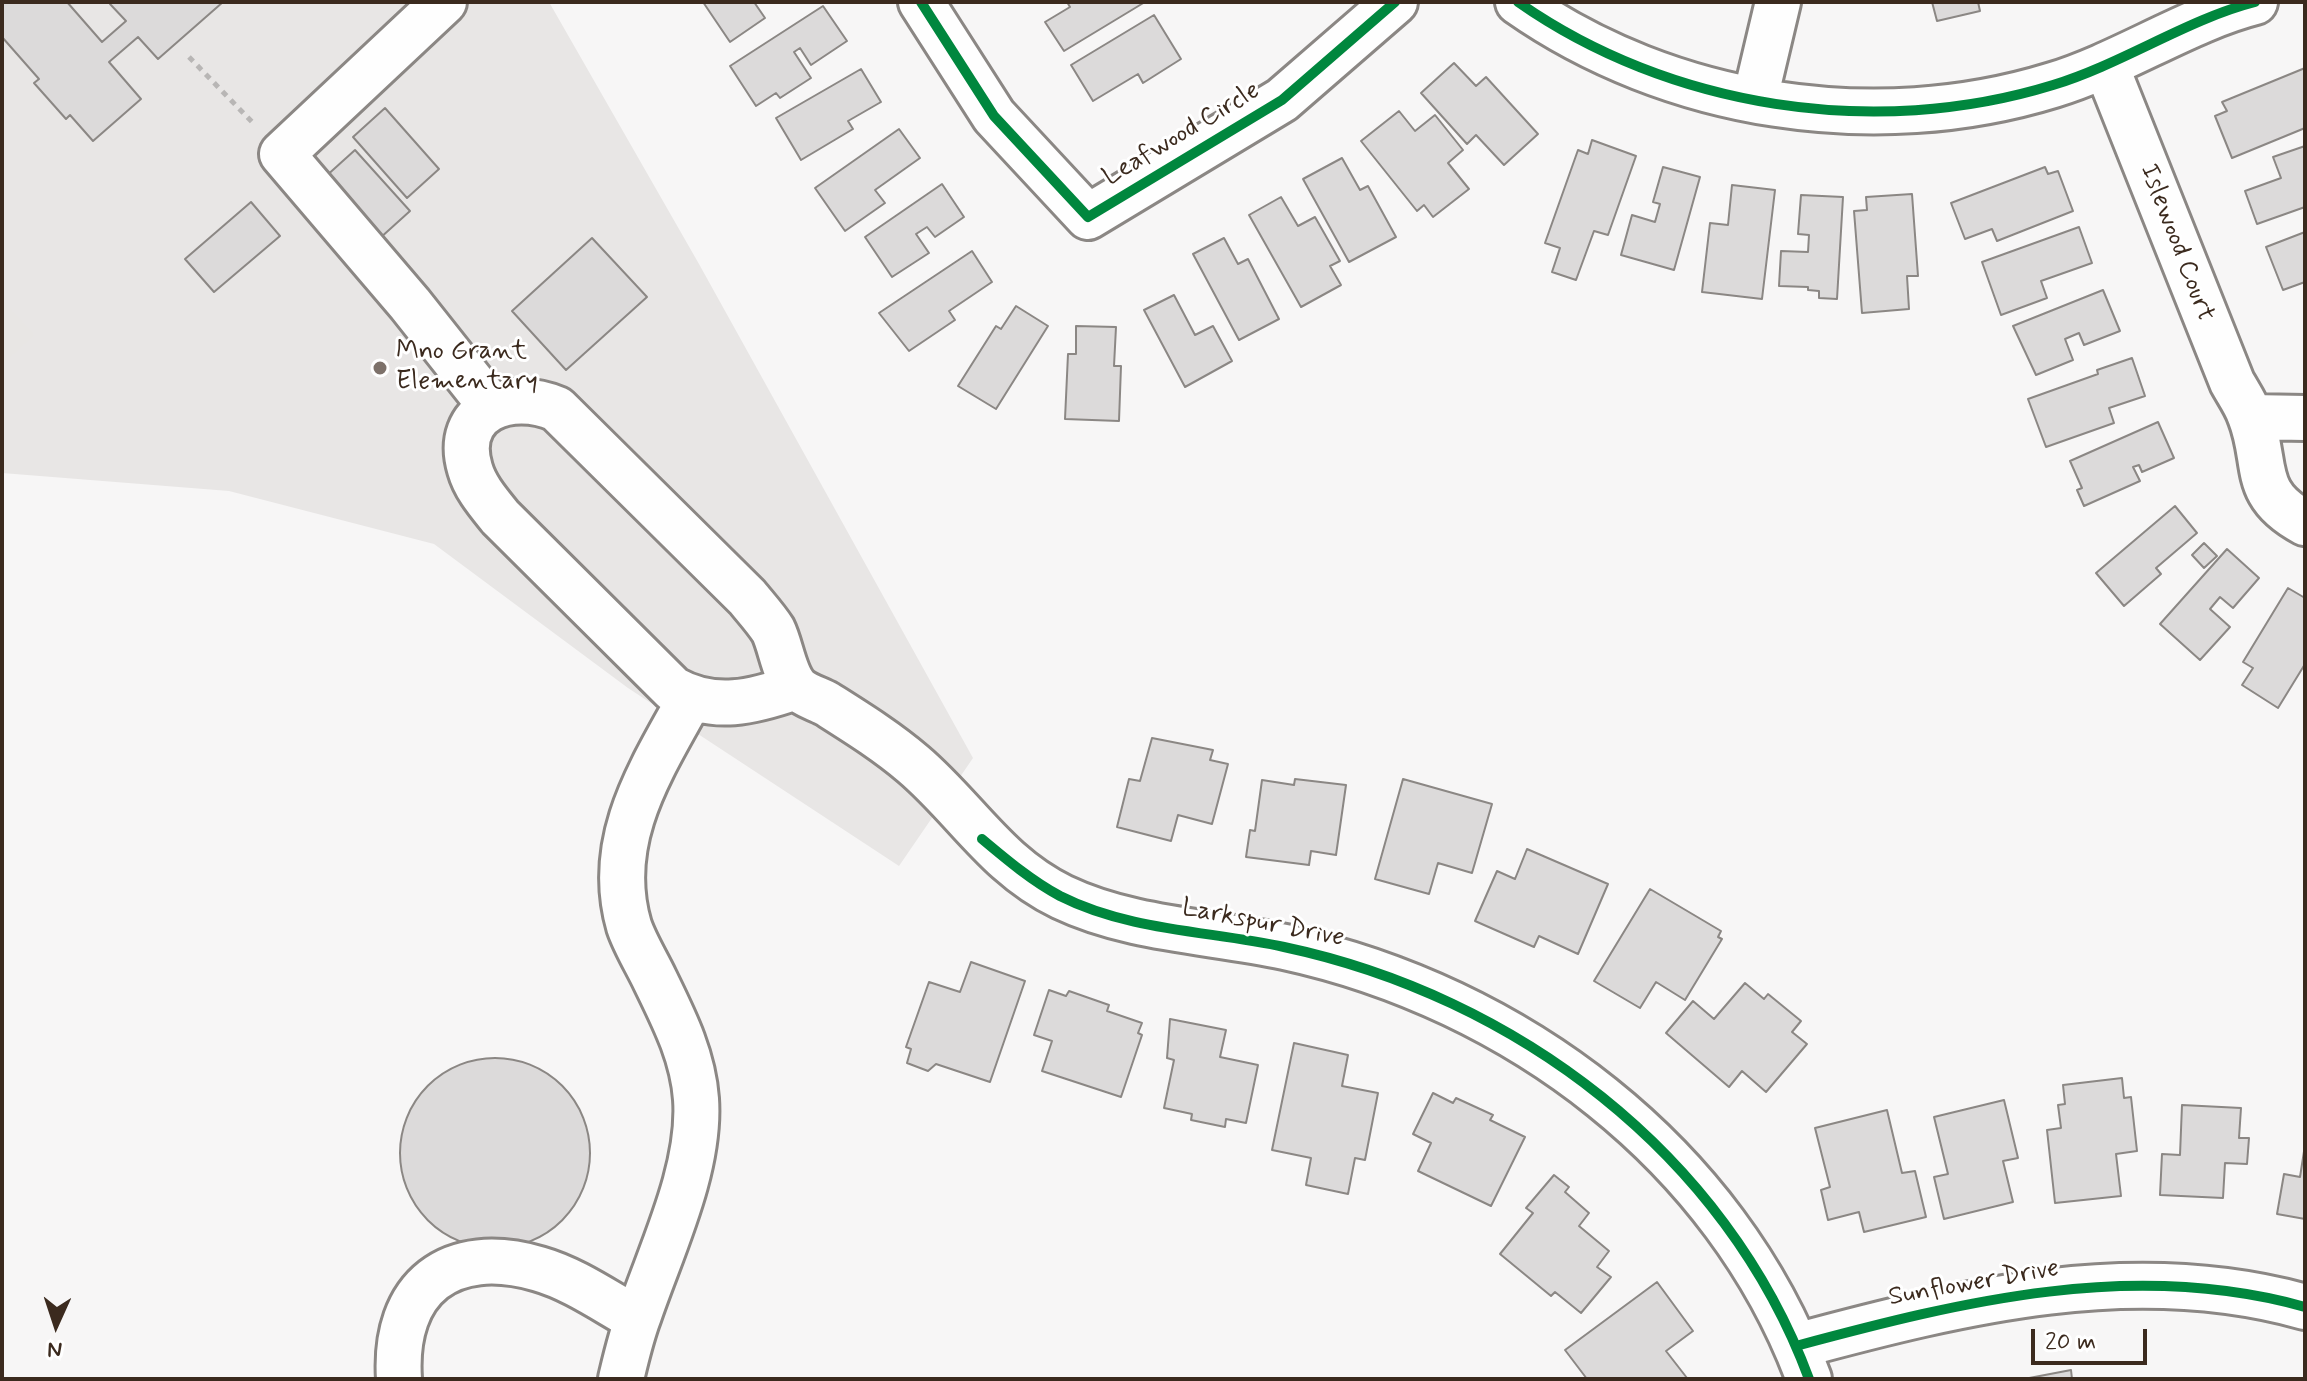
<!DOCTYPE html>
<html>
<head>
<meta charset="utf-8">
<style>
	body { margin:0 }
	#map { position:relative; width:2307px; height:1381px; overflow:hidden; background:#f7f6f6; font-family:Mynerve,sans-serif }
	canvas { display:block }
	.frame { position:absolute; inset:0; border:4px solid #3b2a1e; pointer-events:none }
	.north { position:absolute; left:16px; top:1285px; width:80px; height:80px; -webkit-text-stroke:6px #fff; paint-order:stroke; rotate:183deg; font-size:22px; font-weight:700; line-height:32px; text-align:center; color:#3b2a1e }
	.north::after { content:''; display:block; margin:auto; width:28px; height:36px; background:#3b2a1e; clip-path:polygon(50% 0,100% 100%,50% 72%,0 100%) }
	.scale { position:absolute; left:2031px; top:1329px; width:116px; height:36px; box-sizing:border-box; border:4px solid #3b2a1e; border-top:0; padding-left:10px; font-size:24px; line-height:28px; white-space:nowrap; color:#3b2a1e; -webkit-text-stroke:6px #fff; paint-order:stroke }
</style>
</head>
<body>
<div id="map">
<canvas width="2307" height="1381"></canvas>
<div class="frame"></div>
<div class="north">N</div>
<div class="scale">20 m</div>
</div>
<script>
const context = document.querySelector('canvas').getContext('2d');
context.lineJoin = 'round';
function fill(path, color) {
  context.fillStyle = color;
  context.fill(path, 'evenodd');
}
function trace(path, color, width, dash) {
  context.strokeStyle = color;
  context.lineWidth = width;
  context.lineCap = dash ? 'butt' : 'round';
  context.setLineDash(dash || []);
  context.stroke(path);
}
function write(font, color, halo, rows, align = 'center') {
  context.font = font + ' Mynerve,sans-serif';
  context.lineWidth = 6;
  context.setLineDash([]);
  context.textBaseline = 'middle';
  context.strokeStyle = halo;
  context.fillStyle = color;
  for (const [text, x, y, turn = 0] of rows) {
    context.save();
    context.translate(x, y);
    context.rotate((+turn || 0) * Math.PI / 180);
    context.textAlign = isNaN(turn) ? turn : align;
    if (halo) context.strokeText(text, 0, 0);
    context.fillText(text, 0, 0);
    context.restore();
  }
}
fill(new Path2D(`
	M2 2H549L699 264 973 758 899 866 628 688 434 544 229 491 2 473Z`), '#e8e6e5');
fill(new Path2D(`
	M2 300 34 335 2 364Z`), '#e8e6e4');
const building = new Path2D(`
	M2 2H67L102 42 126 21 110 4 113 2H223L158 59 138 37 109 62 141 99 93 141 70 115 66 119 34 83 39 79 2 37Z
	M703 2H754L765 18 730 42Z
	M1067 2H1145L1064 51 1045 22 1070 7Z
	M1932 2H1978L1980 11 1937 21Z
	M823 6 847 41 811 65 800 48 794 52 811 78 780 98 776 93 756 106 730 66Z
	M1154 15 1181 59 1143 83 1138 74 1093 101 1071 65Z
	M1454 63 1476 86 1486 77 1538 134 1504 165 1476 135 1467 144 1421 93Z
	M2305 68V128L2232 158 2215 116 2227 111 2222 102Z
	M861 69 881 102 848 121 853 129 801 160 776 118Z
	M385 108 439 169 407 198 353 137Z
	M1399 111 1415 131 1435 115 1463 150 1448 163 1469 189 1433 217 1424 205 1417 211 1361 141Z
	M899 129 920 158 875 190 885 203 845 231 815 188Z
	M1592 140 1636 156 1608 235 1594 231 1576 280 1552 272 1560 248 1545 243 1578 150 1588 154Z
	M2305 146V207L2257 224 2245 191 2281 178 2273 157Z
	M355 150 410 211 379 239 324 178Z
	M1342 158 1360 190 1368 186 1396 237 1349 262 1303 179Z
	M1663 167 1700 177 1674 270 1621 255 1632 215 1655 222 1660 204 1653 202Z
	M2045 167 2048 174 2058 171 2073 211 1997 241 1992 229 1965 239 1951 203Z
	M942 184 964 217 935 237 927 227 916 234 929 253 892 277 865 237Z
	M1732 185 1775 190 1762 299 1702 292 1710 223 1728 225Z
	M1912 194 1918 276H1907L1909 309 1862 313 1854 211 1867 210 1866 197Z
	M1801 195 1843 197 1837 299 1819 298V291L1808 290V287L1779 286 1781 251 1808 252 1809 235 1798 234Z
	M1281 197 1298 226 1315 217 1340 261 1330 266 1341 285 1301 307 1249 215Z
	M251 202 280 236 214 292 185 259Z
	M2079 227 2092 263 2041 281 2047 298 2001 315 1982 262Z
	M2305 232V282L2283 290 2266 247Z
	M592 238 647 297 566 370 512 311Z
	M1224 238 1238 264 1248 259 1279 319 1239 340 1193 254Z
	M972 251 992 282 949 311 955 320 909 351 879 313Z
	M2103 290 2120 331 2084 345 2079 333 2065 339 2073 360 2036 375 2013 326Z
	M1174 295 1195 335 1213 326 1232 361 1185 387 1144 310Z
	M1016 306 1048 326 996 409 958 386 996 326 1001 329Z
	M1076 326 1116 327 1114 366H1121L1119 421 1065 419 1068 354H1076Z
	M2132 358 2145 396 2109 408 2114 423 2046 447 2028 399 2098 374 2097 370Z
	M2158 422 2174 458 2142 472 2139 465 2133 467 2140 481 2084 506 2077 490 2082 488 2070 461Z
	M2175 506 2197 533 2156 568 2161 574 2124 606 2096 573Z
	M2204 543 2217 556 2204 568 2192 555Z
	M2227 549 2259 578 2233 608 2220 597 2210 609 2230 627 2200 660 2160 624Z
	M2288 588 2305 598V664L2278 708 2242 685 2253 668 2243 662Z
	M1152 738 1213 750 1210 760 1228 764 1212 824 1178 815 1171 841 1117 827 1129 779 1140 781Z
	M1295 779 1346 785 1336 855 1311 851 1309 865 1246 857 1250 830 1255 831 1262 780 1294 785Z
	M1403 779 1492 804 1472 873 1438 863 1429 894 1375 879Z
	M1527 849 1608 884 1578 954 1539 936 1534 947 1475 921 1497 871 1515 879Z
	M1650 889 1721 931 1718 937 1722 939 1685 1000 1656 982 1640 1008 1594 981Z
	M971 962 1025 981 990 1082 936 1064 928 1071 907 1063 911 1049 906 1047 929 982 960 992Z
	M1745 983 1764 999 1768 994 1801 1021 1792 1032 1807 1044 1766 1092 1742 1071 1729 1087 1666 1033 1693 1001 1714 1019Z
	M1049 990 1066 996 1069 991 1109 1005 1107 1011 1142 1023 1138 1033 1142 1035 1121 1097 1042 1071 1052 1041 1034 1035Z
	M1170 1019 1226 1030 1220 1057 1258 1065 1246 1123 1226 1119 1225 1127 1191 1120 1192 1114 1164 1108 1174 1060 1167 1058Z
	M1294 1043 1348 1055 1342 1086 1378 1093 1365 1160 1355 1158 1348 1194 1306 1185 1311 1158 1272 1150Z
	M400 1153a95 95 0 1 1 190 0a95 95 0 1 1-190 0Z
	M2122 1078 2124 1098 2131 1097 2137 1151 2116 1154 2121 1196 2055 1203 2047 1130 2061 1128 2058 1105 2065 1104 2063 1085Z
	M1433 1093 1453 1103 1456 1098 1493 1115 1490 1120 1525 1137 1491 1206 1418 1171 1431 1143 1413 1134Z
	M2004 1100 2018 1158 2003 1161 2013 1202 1944 1219 1934 1177 1948 1174 1934 1117Z
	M2182 1105 2241 1108 2239 1138H2249L2247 1164 2225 1163 2223 1198 2160 1195 2162 1154 2180 1155Z
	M1887 1110 1902 1173 1915 1171 1926 1217 1864 1232 1859 1212 1828 1220 1821 1190 1830 1187 1815 1128Z
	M2305 1145V1219L2277 1214 2284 1174 2300 1177Z
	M1554 1175 1569 1187 1565 1192 1589 1213 1579 1226 1609 1251 1597 1267 1611 1277 1581 1313 1555 1292 1551 1296 1500 1254 1533 1213 1526 1208Z
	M1657 1282 1693 1331 1666 1351 1687 1378 1587 1379 1565 1350Z
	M2071 1370 2072 1379H2024Z`);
fill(building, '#dcdada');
trace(building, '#8b8784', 2);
const minor = new Path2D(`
	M444 2 282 154 410 304 490 405
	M921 2 994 116 1088 217 1282 100 1395 2
	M1518 2C1669 108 1875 140 2053 85 2122 64 2188 19 2255 2
	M2106 66 2232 382C2238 393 2246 404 2250 416 2269 464 2249 493 2305 523
	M1755 99 1778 2
	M2251 417 2305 418
	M796 687C753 702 714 712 673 689L500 517C488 502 475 487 470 469 452 409 511 389 557 409L747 597C756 608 766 619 773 630 781 646 784 675 797 688 804 695 818 699 827 704 857 723 886 741 913 764 965 808 997 866 1062 897 1131 930 1211 931 1285 947 1515 997 1726 1154 1809 1379
	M1796 1346C1963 1301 2134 1259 2305 1307
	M399 1379C393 1287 450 1243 539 1269 574 1279 606 1302 637 1319
	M621 1379C626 1358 631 1336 639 1315 661 1250 701 1169 696 1099 693 1056 674 1019 655 980 647 963 635 944 629 926 604 840 651 770 690 699`);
trace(minor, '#8b8784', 50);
trace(new Path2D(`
	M189 57 254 124`), '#b8b6b5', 5, [6, 6]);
trace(minor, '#fefefe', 44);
trace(new Path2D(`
	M921 2 994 116 1088 217 1282 100 1395 2
	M1518 2C1669 108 1875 140 2053 85 2122 64 2188 19 2255 2
	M982 839C1007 860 1032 881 1060 896 1129 931 1211 931 1284 947 1515 996 1726 1154 1809 1379
	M1796 1346C1963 1301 2134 1259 2305 1307`), '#00873e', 10);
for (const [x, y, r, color] of [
	[380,368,8,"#7d716a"]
]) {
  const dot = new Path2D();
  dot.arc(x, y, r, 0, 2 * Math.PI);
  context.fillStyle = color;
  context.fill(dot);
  trace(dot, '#fff', 3);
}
write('26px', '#3b2a1e', '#fff', [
	["Leafwood Circle",1182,135,-31],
	["Islewood Court",2176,243,69],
	["Larkspur Drive",1263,924,11],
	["Sunflower Drive",1974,1284,-10]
]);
write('26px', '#3b2a1e', '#fff', [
	["Mno Grant",396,353],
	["Elementary",396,383]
], 'left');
</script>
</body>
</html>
